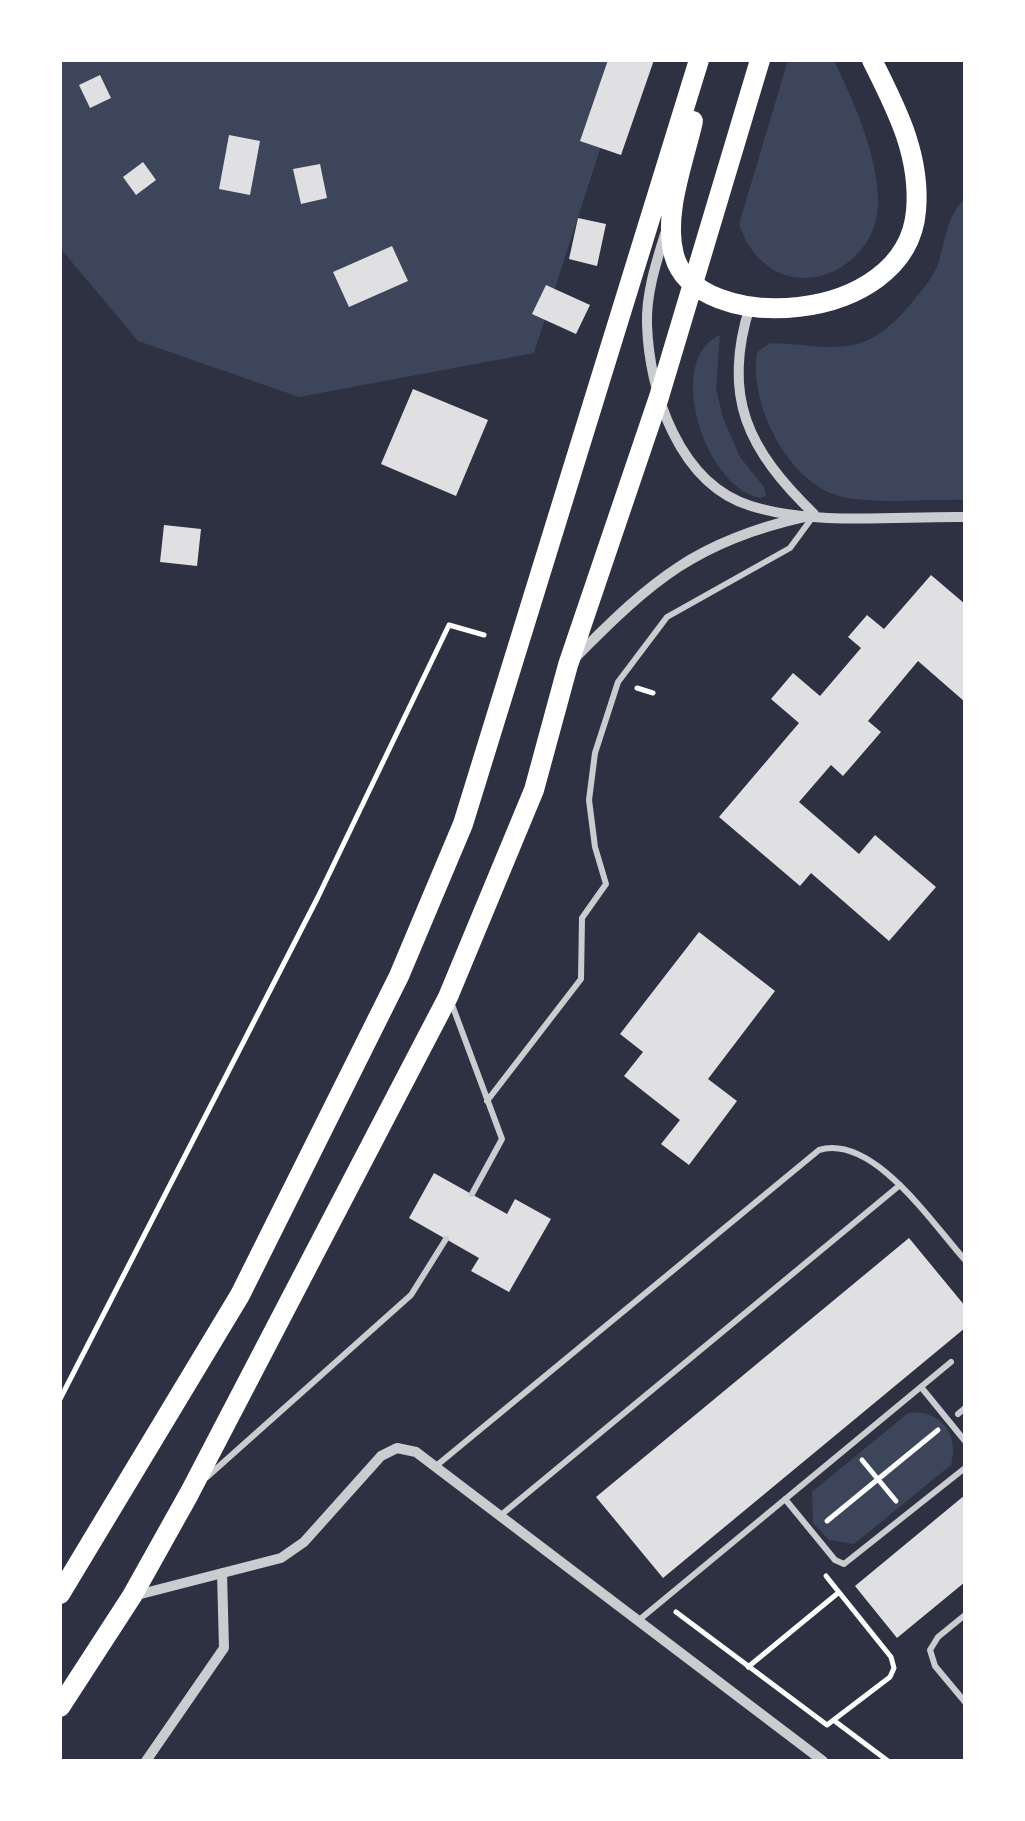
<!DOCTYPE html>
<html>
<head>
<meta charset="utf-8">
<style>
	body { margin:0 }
	#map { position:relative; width:1025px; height:1821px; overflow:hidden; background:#2d3142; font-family:"PT Sans Narrow",sans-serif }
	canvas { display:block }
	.frame { position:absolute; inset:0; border:62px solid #fff; pointer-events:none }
</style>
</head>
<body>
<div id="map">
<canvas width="1025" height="1821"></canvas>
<div class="frame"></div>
</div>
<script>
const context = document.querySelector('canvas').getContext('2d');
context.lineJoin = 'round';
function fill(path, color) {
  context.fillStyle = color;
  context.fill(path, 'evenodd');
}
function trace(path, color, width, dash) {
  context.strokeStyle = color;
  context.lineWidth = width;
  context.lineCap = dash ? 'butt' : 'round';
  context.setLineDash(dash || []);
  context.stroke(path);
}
fill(new Path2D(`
	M60 60H629L534 353 299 397 138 341 60 248Z
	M788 60H834C854 104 876 149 878 198 882 276 771 318 739 224Z
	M965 199V500C927 499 886 504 848 498 791 490 748 405 757 352L770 343C834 345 861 362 909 306 921 291 933 279 939 261 945 240 948 213 965 199Z
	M720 335 716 388 723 418 740 457 764 487 766 496 760 498C704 487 664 359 720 335Z
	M908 1413C940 1409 960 1434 951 1465L854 1544 829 1540 813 1523 812 1492Z`), '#3c4559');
fill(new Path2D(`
	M608 60H654L621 155 580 141Z
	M100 75 111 98 90 108 79 85Z
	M229 135 260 141 250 195 219 189Z
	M143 162 156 180 136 195 123 177Z
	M320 164 327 198 301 204 293 169Z
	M578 218 606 224 597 266 569 259Z
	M392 246 408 281 349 307 333 272Z
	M546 285 590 305 576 334 532 314Z
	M413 389 488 420 456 496 381 464Z
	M164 525 201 529 197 566 160 562Z
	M931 575 965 604V702L918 661 868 721 881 732 843 776 831 765 799 802 859 854 875 835 936 887 889 941 811 873 800 886 719 817 799 723 771 699 793 673 820 696 861 648 848 637 867 615 884 629Z
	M699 932 775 991 708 1079 737 1101 689 1165 661 1144 680 1120 624 1076 643 1052 620 1034Z
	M434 1173 507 1214 515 1199 551 1219 509 1292 471 1271 479 1258 409 1218Z
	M909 1238 965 1306V1328L663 1578 596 1497Z
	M965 1495V1582L897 1638 855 1586Z`), '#e0e0e3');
trace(new Path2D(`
	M637 688 653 693
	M60 1399 318 897 449 625 484 635
	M862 1460 896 1501
	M827 1521 938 1430
	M676 1612 827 1725 890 1677 894 1668 891 1657 826 1576
	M748 1667 838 1593
	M836 1722 888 1761`), '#fff', 5);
trace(new Path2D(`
	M451 1002 502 1139 472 1194
	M487 1101 581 979 582 918 606 884 595 847 589 800 595 753 618 682 667 617 790 548 812 518
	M921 1387 965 1441
	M958 1414 965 1408
	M436 1466 819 1150C873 1134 932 1223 965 1260
	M207 1477 411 1295 446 1239
	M785 1499 835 1560 844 1564 965 1468
	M501 1515 900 1185
	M965 1615 938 1637 930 1650 935 1666 965 1702
	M639 1620 951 1362`), '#caccd0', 6);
trace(new Path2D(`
	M665 234C656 263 646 294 647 324 649 392 679 484 751 506 816 526 897 516 965 517
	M750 306C721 397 748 450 814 514
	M576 657C652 580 697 541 804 517
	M133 1596 281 1558 304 1542 381 1456 397 1448 416 1452 823 1761
	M146 1761 224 1648 222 1573`), '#caccd0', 10);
trace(new Path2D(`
	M693 121C684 161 663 214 674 255 695 336 906 327 916 211 921 155 896 108 872 60
	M60 1594 240 1295 399 976 463 824 699 60
	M60 1707 132 1596 189 1494 448 997 534 790 568 665 659 397 760 60`), '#fff', 20);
</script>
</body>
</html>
